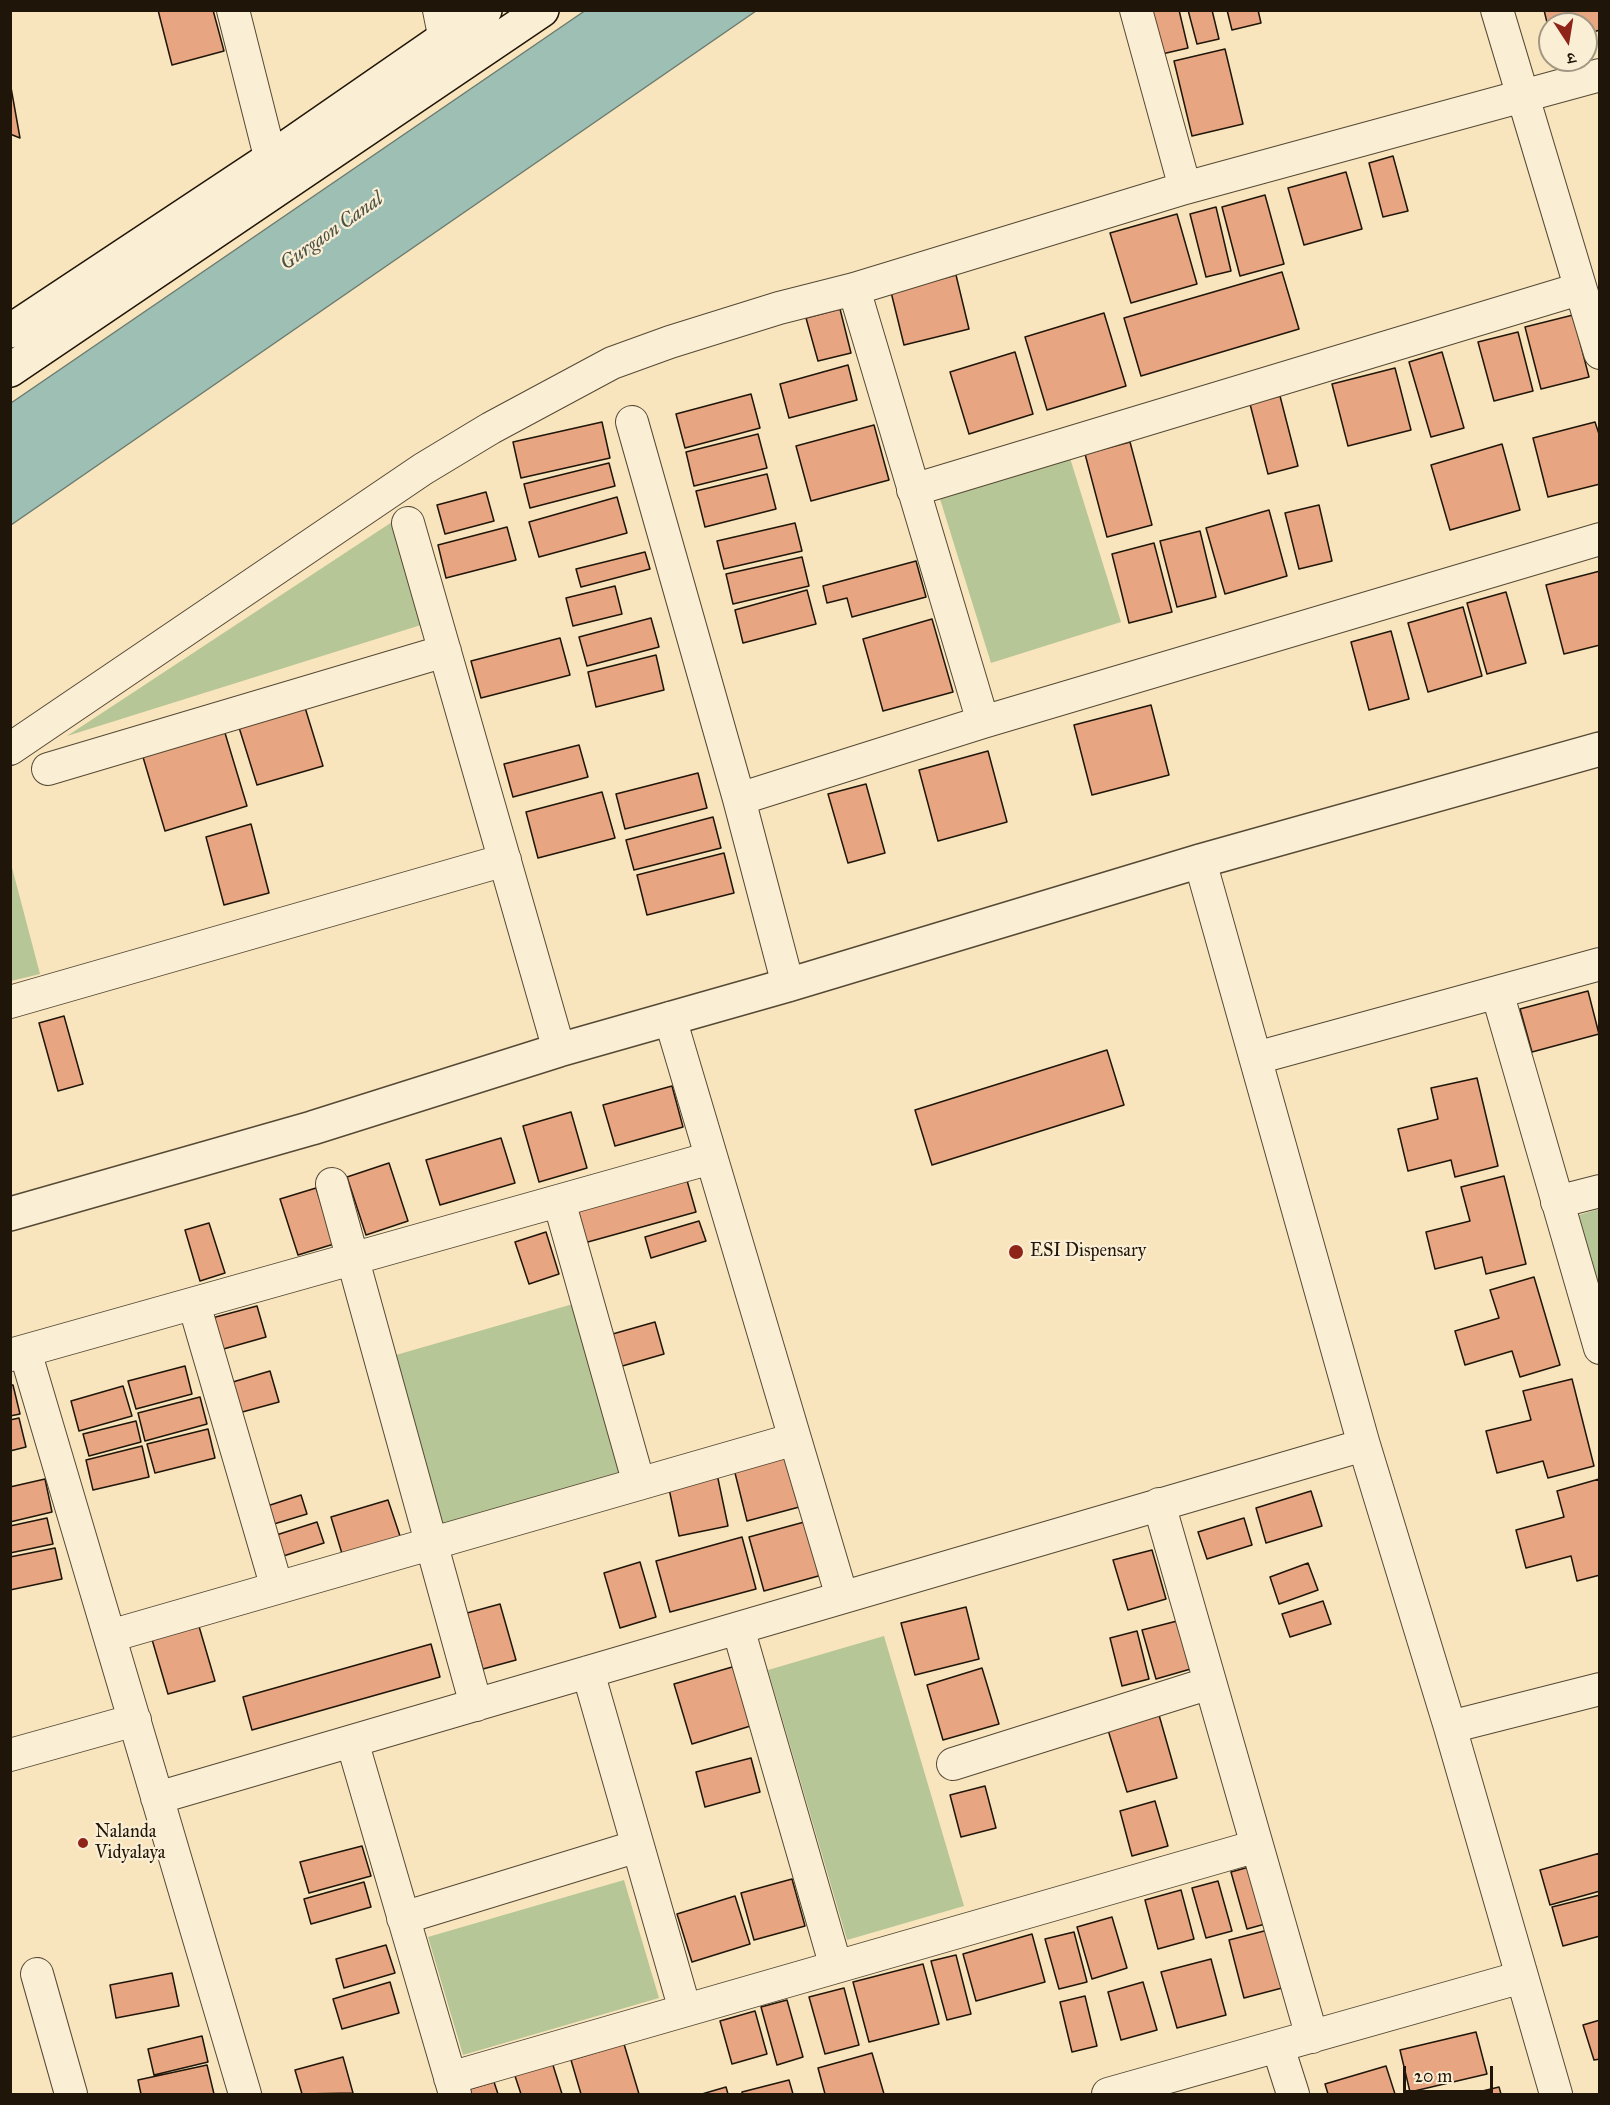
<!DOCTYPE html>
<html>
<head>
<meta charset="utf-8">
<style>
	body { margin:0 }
	#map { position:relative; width:1610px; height:2105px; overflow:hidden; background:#f8e5bd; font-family:"IM FELL Great Primer","Noto Serif Devanagari",serif }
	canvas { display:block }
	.frame { position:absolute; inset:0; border:12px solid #1f1508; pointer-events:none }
	.north { position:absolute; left:1538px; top:12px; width:60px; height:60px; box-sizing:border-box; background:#faeed4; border:2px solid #a29782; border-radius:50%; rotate:168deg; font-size:16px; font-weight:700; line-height:24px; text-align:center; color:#1f1508 }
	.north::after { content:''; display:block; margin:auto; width:21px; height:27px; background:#8f2418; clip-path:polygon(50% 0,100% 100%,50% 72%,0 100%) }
	.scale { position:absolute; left:1403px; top:2066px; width:90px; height:27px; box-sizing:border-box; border:3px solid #1f1508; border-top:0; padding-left:8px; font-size:18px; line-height:21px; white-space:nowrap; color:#1f1508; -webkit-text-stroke:4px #faeed4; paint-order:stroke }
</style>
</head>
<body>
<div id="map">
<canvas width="1610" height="2105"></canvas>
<div class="frame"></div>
<div class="north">उ</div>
<div class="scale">20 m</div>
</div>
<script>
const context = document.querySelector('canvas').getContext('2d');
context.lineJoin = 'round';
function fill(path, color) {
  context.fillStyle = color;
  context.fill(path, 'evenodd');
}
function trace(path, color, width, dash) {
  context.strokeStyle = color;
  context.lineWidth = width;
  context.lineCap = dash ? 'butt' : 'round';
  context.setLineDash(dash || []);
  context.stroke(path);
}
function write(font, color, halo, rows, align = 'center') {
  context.font = font + ' "IM FELL Great Primer",serif';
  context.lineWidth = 4.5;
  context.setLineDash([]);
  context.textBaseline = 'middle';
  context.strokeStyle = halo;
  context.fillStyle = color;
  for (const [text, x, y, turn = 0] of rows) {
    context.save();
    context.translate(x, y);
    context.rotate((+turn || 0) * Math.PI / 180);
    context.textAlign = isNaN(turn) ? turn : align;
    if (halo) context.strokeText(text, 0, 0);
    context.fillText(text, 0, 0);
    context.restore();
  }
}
fill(new Path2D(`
	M1070 458 1121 622 991 663 940 499Z
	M392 522 421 625 67 736Z
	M10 860 40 974 11 981H10Z
	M1599 1209V1290L1579 1215Z
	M573 1304 622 1474 439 1527 389 1357Z
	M884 1636 964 1906 847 1940 768 1670Z
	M624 1880 659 1998 463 2055 428 1937Z`), '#b7c696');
const water = new Path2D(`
	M586 10 756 11 11 525V403Z`);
fill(water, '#9dbfb4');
trace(water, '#6b7b6f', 1.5);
const building = new Path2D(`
	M158 10H213L224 51 172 65Z
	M1151 10H1179L1188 48 1162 54Z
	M1188 10H1212L1219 39 1197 44Z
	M1227 10H1258L1261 23 1232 30Z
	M1544 10H1600V30L1586 34V24H1550V35Z
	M1225 49 1243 124 1192 136 1174 61Z
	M10 82 20 138 10 134Z
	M1393 156 1408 211 1383 217 1369 163Z
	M1346 172 1362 229 1304 245 1288 188Z
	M1265 195 1284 264 1240 276 1222 207Z
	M1216 207 1231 271 1206 277 1190 214Z
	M1177 214 1197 284 1131 303 1110 233Z
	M1282 272 1299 329 1141 376 1124 318Z
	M956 275 969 329 904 345 891 292Z
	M840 309 851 353 818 361 806 318Z
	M1104 313 1126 386 1047 410 1025 337Z
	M1573 315 1589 377 1541 389 1525 327Z
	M1518 332 1533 391 1494 401 1478 342Z
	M1015 352 1033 414 969 434 950 372Z
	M1442 352 1464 428 1431 437 1409 362Z
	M848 365 857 400 789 418 780 384Z
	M1395 368 1411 430 1348 446 1332 384Z
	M751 394 760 428 685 448 676 414Z
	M1280 396 1298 466 1268 474 1250 404Z
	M602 422 610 458 521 478 513 442Z
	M1595 422 1600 437V484L1548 497 1533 438Z
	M874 425 889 480 811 501 796 446Z
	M758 434 767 468 694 486 686 452Z
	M1130 442 1152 525 1107 537 1085 454Z
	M1502 444 1520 510 1450 530 1431 465Z
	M609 463 615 486 530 508 524 484Z
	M767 474 776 509 705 527 696 491Z
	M486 492 494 521 445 534 437 505Z
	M617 497 627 533 539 557 529 522Z
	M1319 505 1332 561 1299 569 1285 513Z
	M1269 510 1287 576 1225 594 1206 528Z
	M795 523 802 551 724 569 717 541Z
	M507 527 516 560 446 578 438 545Z
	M1200 531 1216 597 1177 607 1160 541Z
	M1154 543 1172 612 1129 623 1112 554Z
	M645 552 650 569 581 587 576 569Z
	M802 557 809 586 733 604 726 574Z
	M916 561 926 597 852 617 847 598 827 603 823 586Z
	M1600 571V645L1564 654 1546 585Z
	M615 586 622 614 573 626 566 598Z
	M807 590 816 624 743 643 735 610Z
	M1506 592 1526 663 1487 674 1467 603Z
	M1463 607 1482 676 1428 692 1408 623Z
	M651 618 659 647 587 666 579 637Z
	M932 619 953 692 883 711 863 639Z
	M1391 631 1409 699 1369 710 1351 642Z
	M560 638 570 675 481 698 471 661Z
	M656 655 664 690 596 707 588 672Z
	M303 701 323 766 257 785 237 721Z
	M1151 705 1169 775 1092 795 1074 725Z
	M222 723 247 806 165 831 140 747Z
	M579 745 588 777 513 797 504 764Z
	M988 751 1007 822 938 841 919 770Z
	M698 773 707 808 625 829 616 794Z
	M866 784 885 853 848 863 828 794Z
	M602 792 615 838 538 858 526 812Z
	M713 817 721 848 634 870 626 840Z
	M251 824 269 893 224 905 206 837Z
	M724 853 734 893 647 915 637 875Z
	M1588 991 1599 1034 1532 1052 1520 1009Z
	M64 1016 83 1084 58 1091 39 1023Z
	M1107 1050 1124 1105 932 1165 915 1110Z
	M1477 1078 1498 1166 1455 1177 1451 1160 1408 1171 1398 1129 1438 1119 1431 1088Z
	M672 1086 683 1127 615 1146 603 1105Z
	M571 1112 587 1168 539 1182 523 1126Z
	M501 1138 515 1183 440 1205 426 1160Z
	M389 1163 408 1221 366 1235 347 1177Z
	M684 1170 696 1212 577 1245 565 1203Z
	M1504 1176 1526 1264 1486 1274 1482 1257 1435 1269 1426 1232 1470 1221 1461 1187Z
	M316 1188 334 1244 298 1255 280 1199Z
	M699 1221 706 1241 651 1258 645 1237Z
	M209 1223 225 1273 200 1281 185 1230Z
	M546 1232 559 1274 529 1284 515 1242Z
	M1534 1277 1560 1365 1520 1377 1512 1351 1465 1365 1455 1331 1499 1318 1490 1290Z
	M257 1306 266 1337 220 1350 212 1318Z
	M655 1322 664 1354 612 1369 602 1337Z
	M185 1366 192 1394 136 1409 128 1381Z
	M270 1371 279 1402 235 1414 226 1384Z
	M1572 1379 1594 1466 1548 1478 1543 1461 1497 1473 1486 1431 1531 1420 1523 1391Z
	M10 1385H13L20 1414 10 1416Z
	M123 1386 132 1416 79 1431 71 1401Z
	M200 1397 207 1424 145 1441 138 1413Z
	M19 1418 26 1447 10 1451V1420Z
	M136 1421 141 1442 89 1456 83 1434Z
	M208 1429 215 1458 155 1473 147 1444Z
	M142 1446 149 1477 93 1490 86 1460Z
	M789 1455 803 1506 747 1521 734 1469Z
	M717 1474 728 1526 679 1536 668 1484Z
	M45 1479 52 1512 10 1522V1487Z
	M1599 1479 1600 1575 1577 1581 1571 1556 1526 1568 1516 1530 1564 1517 1557 1491Z
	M1311 1491 1322 1526 1266 1543 1256 1508Z
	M301 1495 307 1514 264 1527 258 1509Z
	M388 1500 401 1539 343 1557 331 1517Z
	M47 1518 53 1544 10 1553V1526Z
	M1244 1518 1252 1545 1207 1559 1198 1532Z
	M808 1521 822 1575 764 1591 749 1537Z
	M317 1522 324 1543 274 1559 267 1538Z
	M742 1537 756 1589 670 1612 656 1561Z
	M55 1548 62 1579 10 1590V1557Z
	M1152 1550 1166 1599 1128 1610 1113 1560Z
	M640 1562 656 1617 620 1628 604 1573Z
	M1308 1563 1318 1590 1279 1604 1270 1577Z
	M1323 1601 1331 1624 1290 1637 1282 1614Z
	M500 1604 516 1660 483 1669 467 1613Z
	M966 1607 979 1659 915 1675 901 1623Z
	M1181 1620 1194 1668 1156 1679 1142 1630Z
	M198 1623 215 1681 168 1694 151 1636Z
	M1137 1631 1149 1679 1122 1686 1110 1638Z
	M431 1644 440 1677 252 1730 243 1697Z
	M739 1665 757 1724 692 1744 674 1684Z
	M982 1668 999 1724 943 1740 927 1685Z
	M1159 1715 1177 1778 1127 1792 1108 1730Z
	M751 1758 760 1792 705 1807 696 1772Z
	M985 1786 996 1828 961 1837 950 1795Z
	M1155 1801 1168 1846 1132 1856 1120 1811Z
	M362 1846 371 1876 309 1893 300 1862Z
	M1600 1853V1891L1550 1905 1540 1870Z
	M1260 1864 1276 1921 1247 1929 1231 1872Z
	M792 1879 805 1926 754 1940 741 1893Z
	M1218 1881 1232 1931 1206 1938 1192 1888Z
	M364 1882 371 1907 311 1924 304 1899Z
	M1181 1890 1194 1939 1158 1949 1145 1900Z
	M1600 1895V1936L1563 1946 1552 1907Z
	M735 1896 750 1944 692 1962 677 1914Z
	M1112 1917 1127 1968 1092 1979 1077 1927Z
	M1268 1930 1282 1988 1244 1998 1229 1940Z
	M1074 1932 1087 1982 1059 1989 1045 1939Z
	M1032 1934 1045 1982 976 2001 963 1954Z
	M386 1945 395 1973 344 1988 336 1959Z
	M956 1955 971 2014 947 2020 931 1961Z
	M1211 1959 1226 2015 1177 2028 1161 1972Z
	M923 1964 939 2024 869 2042 853 1982Z
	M172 1973 179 2006 116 2018 110 1985Z
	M390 1982 399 2013 342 2029 333 1999Z
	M1143 1982 1157 2030 1121 2040 1108 1992Z
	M844 1988 859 2045 825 2054 809 1997Z
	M1085 1996 1097 2046 1072 2052 1060 2002Z
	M787 2000 803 2057 777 2065 761 2007Z
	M755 2011 767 2054 732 2064 720 2021Z
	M1600 2020V2059L1594 2060 1583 2025Z
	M1476 2032 1487 2074 1410 2092 1400 2050Z
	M202 2036 208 2062 154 2075 148 2049Z
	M624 2044 639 2094H581L571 2060Z
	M872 2053 884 2094H825L818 2068Z
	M343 2057 353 2093 302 2094 295 2070Z
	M552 2062 562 2094H521L514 2073Z
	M207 2065 214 2094H141L138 2080Z
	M1386 2066 1395 2094H1328L1325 2084Z
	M789 2080 793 2094H742V2092Z
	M494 2082 498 2094H464L463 2091Z
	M726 2087 728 2094H702Z
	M1499 2087 1501 2094H1470Z`);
fill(building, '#e7a681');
trace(building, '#1f1508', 1.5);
const minor = new Path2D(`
	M233 10 277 184
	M439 10 445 40
	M1136 10 1185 188
	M1497 10 1600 353
	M854 289 983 722
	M632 422 739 799 788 985
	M913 490 1579 289
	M408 523 559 1050
	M10 749 423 469 491 428 612 363 670 342 779 308 854 289 1185 188 1600 75
	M48 769 445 651
	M739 799 983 722 1600 539
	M1200 861 1364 1445 1450 1727 1556 2094
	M1497 992 1600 1348
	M10 1002 505 860
	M670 1018 842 1597
	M1256 1058 1600 964
	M332 1184 476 1705
	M559 1201 639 1484
	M1557 1202 1600 1191
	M194 1304 277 1588
	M25 1351 245 2094
	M10 1355 711 1158
	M1159 1504 1312 2037
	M738 1628 836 1967
	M110 1636 795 1439
	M588 1672 685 2010
	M1450 1727 1600 1689
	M352 1741 455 2094
	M10 1755 135 1720
	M953 1764 1210 1683
	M157 1798 1364 1445
	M403 1918 638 1846
	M37 1974 71 2094
	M1278 2047 1293 2094
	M450 2078 1257 1846
	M1108 2094 1522 1977`);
const tertiary = new Path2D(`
	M10 1214 312 1128 559 1050 788 985 1200 861 1600 749`);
const secondary = new Path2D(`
	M10 331 268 160 485 10
	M10 370 542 10`);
trace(minor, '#554935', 34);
trace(tertiary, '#554935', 36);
trace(secondary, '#1f1508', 36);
trace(minor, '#faeed4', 32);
trace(tertiary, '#faeed4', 33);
trace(secondary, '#faeed4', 33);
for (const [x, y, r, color] of [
	[1016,1252,8,"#8f2418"],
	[83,1843,6,"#8f2418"]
]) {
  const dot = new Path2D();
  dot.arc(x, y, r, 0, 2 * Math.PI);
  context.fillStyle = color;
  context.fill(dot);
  trace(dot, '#faeed4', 2);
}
write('18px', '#1f1508', '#faeed4', [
	["ESI Dispensary",1030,1252],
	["Nalanda",95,1833],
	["Vidyalaya",95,1854]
], 'left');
write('italic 20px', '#4b5044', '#faeed4', [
	["Gurgaon Canal",332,232,-35]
]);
</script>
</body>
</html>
